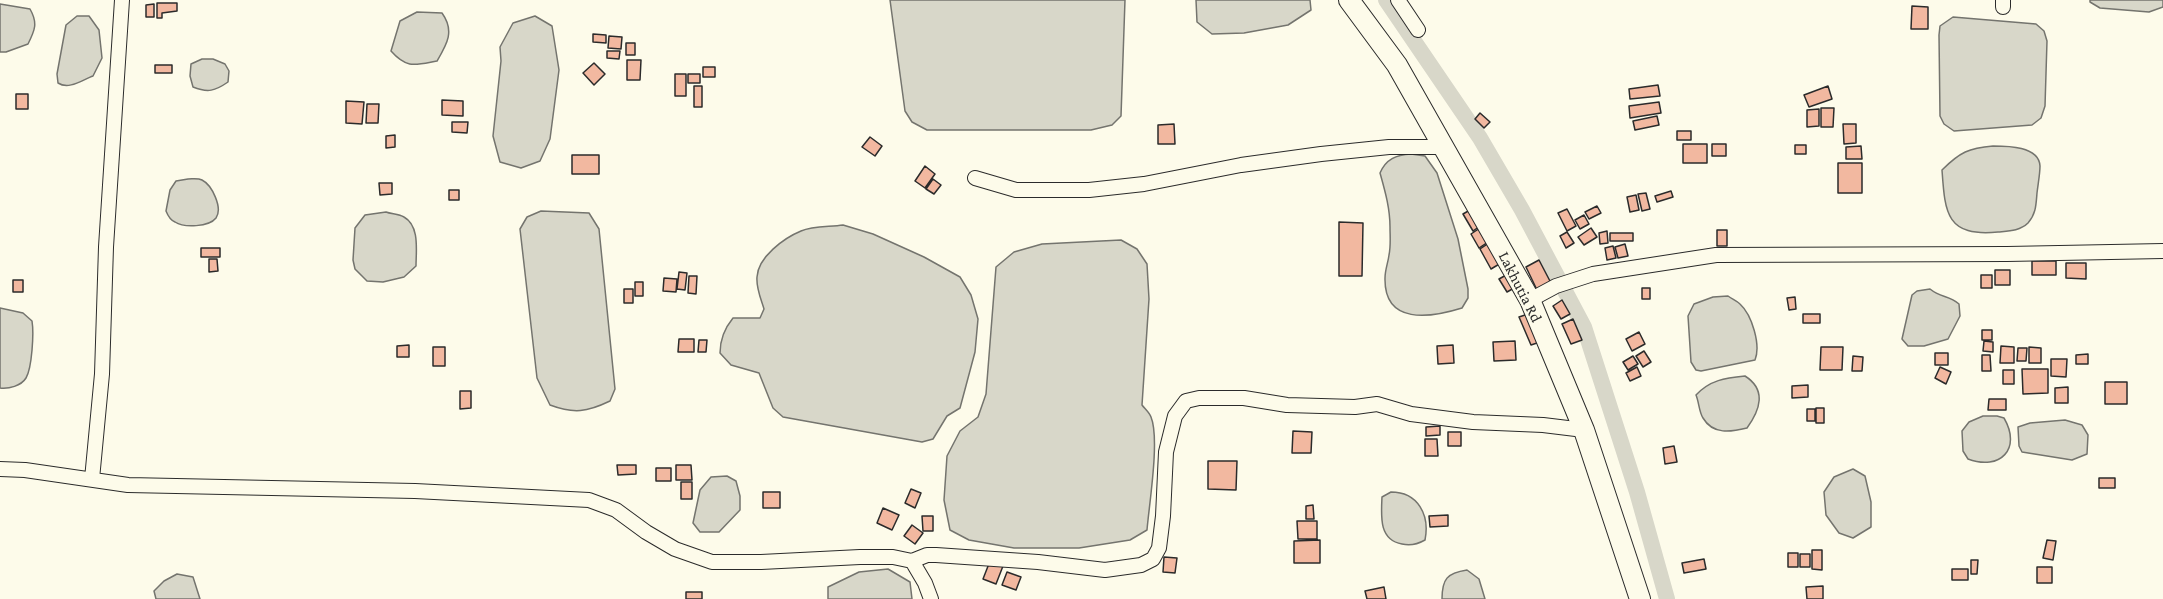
<!DOCTYPE html>
<html>
<head>
<meta charset="utf-8">
<style>
	body { margin:0 }
	canvas { display:block; background:#fdfbea }
</style>
</head>
<body>
<canvas width="2163" height="599"></canvas>
<script>
const context = document.querySelector('canvas').getContext('2d');
context.lineJoin = 'round';
function fill(path, color) {
  context.fillStyle = color;
  context.fill(path, 'evenodd');
}
function trace(path, color, width, dash) {
  context.strokeStyle = color;
  context.lineWidth = width;
  context.lineCap = dash ? 'butt' : 'round';
  context.setLineDash(dash || []);
  context.stroke(path);
}
function write(font, color, halo, rows, align = 'center') {
  context.font = font + ' "Crimson Pro",serif';
  context.lineWidth = 4.5;
  context.setLineDash([]);
  context.textBaseline = 'middle';
  context.strokeStyle = halo;
  context.fillStyle = color;
  for (const [text, x, y, turn = 0] of rows) {
    context.save();
    context.translate(x, y);
    context.rotate((+turn || 0) * Math.PI / 180);
    context.textAlign = isNaN(turn) ? turn : align;
    if (halo) context.strokeText(text, 0, 0);
    context.fillText(text, 0, 0);
    context.restore();
  }
}
const water = new Path2D(`
	M890 0H1125L1121 116 1112 125 1091 130H927L912 122 905 111Z
	M1196 0H1310L1311 10 1288 25 1244 33 1212 34 1197 22Z
	M2090 0H2163V7L2149 12 2100 8 2090 2Z
	M0 4 30 9C38 23 35 30 28 44L6 52H0Z
	M417 12 442 13C455 31 447 44 437 61 415 65 407 69 391 51L400 21Z
	M77 16H89L99 30 102 58 93 76C82 80 69 90 58 83L57 74 66 25Z
	M535 16 552 26 559 70 550 139 540 161 521 168 500 162 493 136 501 61 500 47 513 23Z
	M1953 17 2036 24 2044 31 2047 41 2045 106 2041 118 2032 125 1954 131 1944 124 1940 116 1939 35 1940 26Z
	M202 59H213L225 64 229 71 228 82C215 91 208 93 193 87L190 76 191 64Z
	M1993 146C2007 146 2039 146 2040 166 2040 174 2038 184 2037 193 2036 205 2036 214 2028 223 2020 231 2008 231 1998 232 1946 237 1945 213 1942 170 1960 152 1969 148 1993 146Z
	M1411 154 1425 156 1437 173 1458 239 1468 289V298L1462 308C1430 318 1384 325 1385 278 1385 270 1388 263 1389 255 1391 246 1390 236 1390 227 1390 208 1385 191 1380 173 1386 159 1396 155 1411 154Z
	M188 179C193 179 198 178 202 180 212 185 223 208 216 218 209 227 184 228 175 222 170 220 168 216 166 211L170 190 176 181Z
	M541 211 589 213 599 229 615 389 610 401C587 412 574 414 550 405L537 378 520 229 527 217Z
	M386 212C391 214 399 214 404 217 420 226 416 251 416 266L404 277 383 282 367 281 355 269 353 260 355 228 365 215Z
	M843 225 873 234 924 257 960 277 971 295 978 319 975 352 960 408 947 416 933 439 922 442 783 417 773 408 759 373 731 365 720 353C720 339 724 329 733 318H760L764 309C761 299 756 288 757 277 758 257 784 238 801 231 813 226 830 227 843 225Z
	M1121 240 1137 249 1147 264 1149 299 1142 405C1145 409 1149 412 1151 417 1160 439 1149 505 1147 530L1130 540 1079 548H1014L969 540 950 530 944 500 947 456 960 431 978 417 986 394 996 267 1014 252 1042 244Z
	M1930 289C1941 298 1949 295 1959 304L1960 316 1948 339 1924 346H1908L1902 339 1912 295 1917 291Z
	M1728 296C1732 299 1737 301 1740 304 1752 315 1761 345 1755 360L1701 371 1696 370 1691 362 1688 316 1694 304 1713 297Z
	M0 308 23 313 32 321C34 333 32 368 26 378 21 386 9 389 0 388Z
	M1745 376C1767 390 1760 410 1747 428 1731 432 1713 435 1703 418 1699 412 1699 402 1696 395 1710 380 1725 378 1745 376Z
	M1983 416H1997L2004 418C2022 449 2000 471 1968 459L1963 451 1962 431 1969 422Z
	M2065 420 2082 425 2088 435 2087 454 2072 460 2022 452 2019 446 2018 427 2030 423Z
	M1853 469 1865 476 1871 502V527L1853 538 1839 533 1826 515 1824 492 1834 477Z
	M727 476 736 481 740 496V510L719 532H700L693 523 700 490 711 477Z
	M1391 492C1418 492 1430 515 1425 540 1418 544 1410 546 1402 544 1379 540 1381 517 1382 497Z
	M888 569 910 582 912 599H828V587L859 572Z
	M1467 570 1479 579 1485 599H1442C1442 579 1447 573 1467 570Z
	M177 574 193 577 200 599H156L154 591 164 581Z`);
fill(water, '#d8d7c9');
trace(water, '#74746e', 1.5);
trace(new Path2D(`
	M1386 0 1480 138 1522 210 1584 327 1637 492 1667 599`), '#d8d7c9', 16);
const building = new Path2D(`
	M157 3H177V11L162 13V18H157Z
	M154 4V17H146V5Z
	M1912 6 1928 7V29H1911Z
	M593 34 606 35V43L593 42Z
	M609 36 622 37 621 49 608 48Z
	M626 43H635V55H626Z
	M607 51H620L619 59 607 58Z
	M627 60H641L640 80H627Z
	M594 63 605 74 594 85 583 73Z
	M155 65H172V73H155Z
	M703 67H715V77H703Z
	M675 74H686V96H675Z
	M688 74H700V83H688Z
	M1658 85 1660 96 1630 99 1629 89Z
	M694 86H702V107H694Z
	M1828 86 1832 99 1809 107 1804 95Z
	M16 94H28V109H16Z
	M442 100 463 101V116L442 115Z
	M346 101 364 102 362 124 346 123Z
	M1659 102 1661 113 1630 118 1629 106Z
	M367 104H379L378 123H366Z
	M1821 108H1834L1833 127H1821Z
	M1819 109V126L1807 127V110Z
	M1480 113 1490 122 1484 128 1475 119Z
	M1657 116 1659 125 1635 130 1633 121Z
	M452 122H468L467 133 452 132Z
	M1174 124 1175 144H1158V125Z
	M1843 124H1856V143L1844 144Z
	M1677 131H1691V140H1677Z
	M395 135V147L386 148V136Z
	M870 137 882 146 875 156 862 147Z
	M1683 144H1707V163H1683Z
	M1712 144H1726V156H1712Z
	M1795 145H1806V154H1795Z
	M1861 146 1862 159H1846V147Z
	M572 155H599V174H572Z
	M1838 163H1862V193H1838Z
	M925 166 935 174 925 188 915 181Z
	M933 179 941 185 934 194 926 189Z
	M379 183H392V194L380 195Z
	M449 190H459V200H449Z
	M1671 191 1673 197 1657 202 1655 196Z
	M1646 193 1650 209 1642 211 1638 194Z
	M1636 195 1639 210 1630 212 1627 197Z
	M1597 206 1601 213 1589 219 1585 212Z
	M1567 209 1576 226 1567 231 1558 213Z
	M1470 210 1480 226 1473 231 1463 214Z
	M1584 215 1589 224 1580 229 1575 220Z
	M1339 222 1363 223 1362 276H1339Z
	M1480 228 1488 242 1479 248 1471 234Z
	M1591 228 1597 237 1584 245 1578 237Z
	M1717 230H1727V246H1717Z
	M1607 231 1608 243 1600 244 1599 233Z
	M1567 232 1574 243 1566 248 1560 236Z
	M1610 233H1633V241H1610Z
	M1489 243 1501 263 1491 269 1480 249Z
	M1625 244 1628 256 1618 258 1615 247Z
	M1613 246 1616 258 1607 260 1605 248Z
	M201 248H220V257H201Z
	M209 259H217L218 271 209 272Z
	M1539 260 1551 283 1537 290 1526 267Z
	M2032 261H2056V275H2032Z
	M2066 263H2086V279L2066 278Z
	M1995 270H2010V285H1995Z
	M679 272 687 273 685 290 677 289Z
	M1508 274 1516 287 1507 292 1499 279Z
	M1981 275H1992V288H1981Z
	M689 276H697L696 294 688 293Z
	M664 278 677 279 676 292 663 291Z
	M13 280H23V292H13Z
	M635 282H643V296H635Z
	M1642 288H1650V299H1642Z
	M624 289H633V303H624Z
	M1795 297 1796 309 1789 310 1787 298Z
	M1562 300 1570 314 1561 319 1553 306Z
	M1528 314 1540 342 1531 345 1519 317Z
	M1803 314H1820V323H1803Z
	M1573 319 1582 340 1571 344 1562 324Z
	M1982 330H1992V340H1982Z
	M1639 332 1645 344 1632 351 1626 339Z
	M679 339H694V352H678Z
	M699 340H707L706 352H698Z
	M1515 341 1516 360 1494 361 1493 342Z
	M1984 341 1993 342V352L1983 351Z
	M409 345V357H397V346Z
	M1453 345 1454 363 1438 364 1437 346Z
	M2001 346 2014 347V363H2000Z
	M433 347H445V366H433Z
	M1821 347H1843L1842 370H1820Z
	M2029 347 2041 348V363H2029Z
	M2018 348H2027L2026 361H2017Z
	M1644 351 1651 362 1643 367 1636 356Z
	M1935 353H1948V365H1935Z
	M2088 354V364H2076V355Z
	M1982 355H1990L1991 371H1982Z
	M1633 356 1638 364 1628 370 1623 362Z
	M1853 356 1863 357 1862 371H1852Z
	M2051 359H2067L2066 377 2051 376Z
	M1637 367 1641 376 1630 381 1626 373Z
	M1940 367 1951 372 1946 384 1935 378Z
	M2022 369H2048V393L2023 394Z
	M2003 370H2014V384H2003Z
	M2105 382H2127V404H2105Z
	M1808 385V397L1792 398V386Z
	M2068 387V403H2055V388Z
	M460 391H471V408L460 409Z
	M1989 399H2006V410H1988Z
	M1816 408H1824V423H1816Z
	M1807 409H1815V421H1807Z
	M1440 426V435L1426 436V427Z
	M1293 431 1312 432 1311 453H1292Z
	M1448 432H1461V446H1448Z
	M1425 439H1437L1438 456H1425Z
	M1674 446 1677 462 1665 464 1663 448Z
	M1208 461H1237L1236 490 1208 489Z
	M617 465H636V474L618 475Z
	M676 465H691L692 480H676Z
	M656 468H671V481H656Z
	M2099 478H2115V488H2099Z
	M681 482H692V499H681Z
	M911 489 921 493 915 508 905 503Z
	M763 492H780V508H763Z
	M1313 505 1314 519H1306V506Z
	M883 508 899 515 892 530 877 523Z
	M1448 515V526L1430 527 1429 516Z
	M922 516H933V531H923Z
	M1297 521H1317V539H1298Z
	M912 525 923 533 915 544 904 536Z
	M1320 540V563H1294V541Z
	M2047 540 2056 541 2053 560 2043 558Z
	M1812 550H1822V570L1812 569Z
	M1788 553H1798V567H1788Z
	M1800 554H1810V567H1800Z
	M1164 557 1177 558 1175 573 1163 572Z
	M1704 559 1706 569 1684 573 1682 563Z
	M1971 560H1978L1977 574H1971Z
	M990 561 1003 566 996 584 983 579Z
	M2037 567H2052V583H2037Z
	M1952 569H1968V580H1952Z
	M1007 572 1021 577 1016 590 1002 585Z
	M1823 586V599H1807L1806 587Z
	M1384 587 1386 599H1367L1365 591Z
	M686 592H702V599H686Z`);
fill(building, '#f2b8a0');
trace(building, '#2b2b2b', 1.5);
const street = new Path2D(`
	M1398 0 1418 30
	M2003 7V0
	M975 178 1016 190H1089L1144 184 1241 165 1321 154 1389 147H1443
	M1530 300 1556 286 1593 274 1716 255 2007 254 2163 251
	M0 469 25 470 128 485 415 491 589 500 616 510 646 532 675 549 712 562H761L860 557H893L912 561 925 583 931 599
	M92 479 102 374 106 247 122 0
	M912 561 927 555H936L1038 562 1105 570 1141 565 1153 559 1159 548 1163 516 1166 452 1175 416 1186 401 1199 398H1244L1287 405 1355 407 1377 404 1411 414 1473 422 1543 425 1584 430`);
const secondary = new Path2D(`
	M1349 0 1397 65 1530 300 1584 430 1640 599`);
trace(street, '#2b2b2b', 16);
trace(secondary, '#2b2b2b', 22);
trace(street, '#fdfbea', 14);
trace(secondary, '#fdfbea', 20);
write('16px', '#2b2b2b', '#fdfbea', [
	["Lakhutia Rd",1520,287,63]
]);
</script>
</body>
</html>
